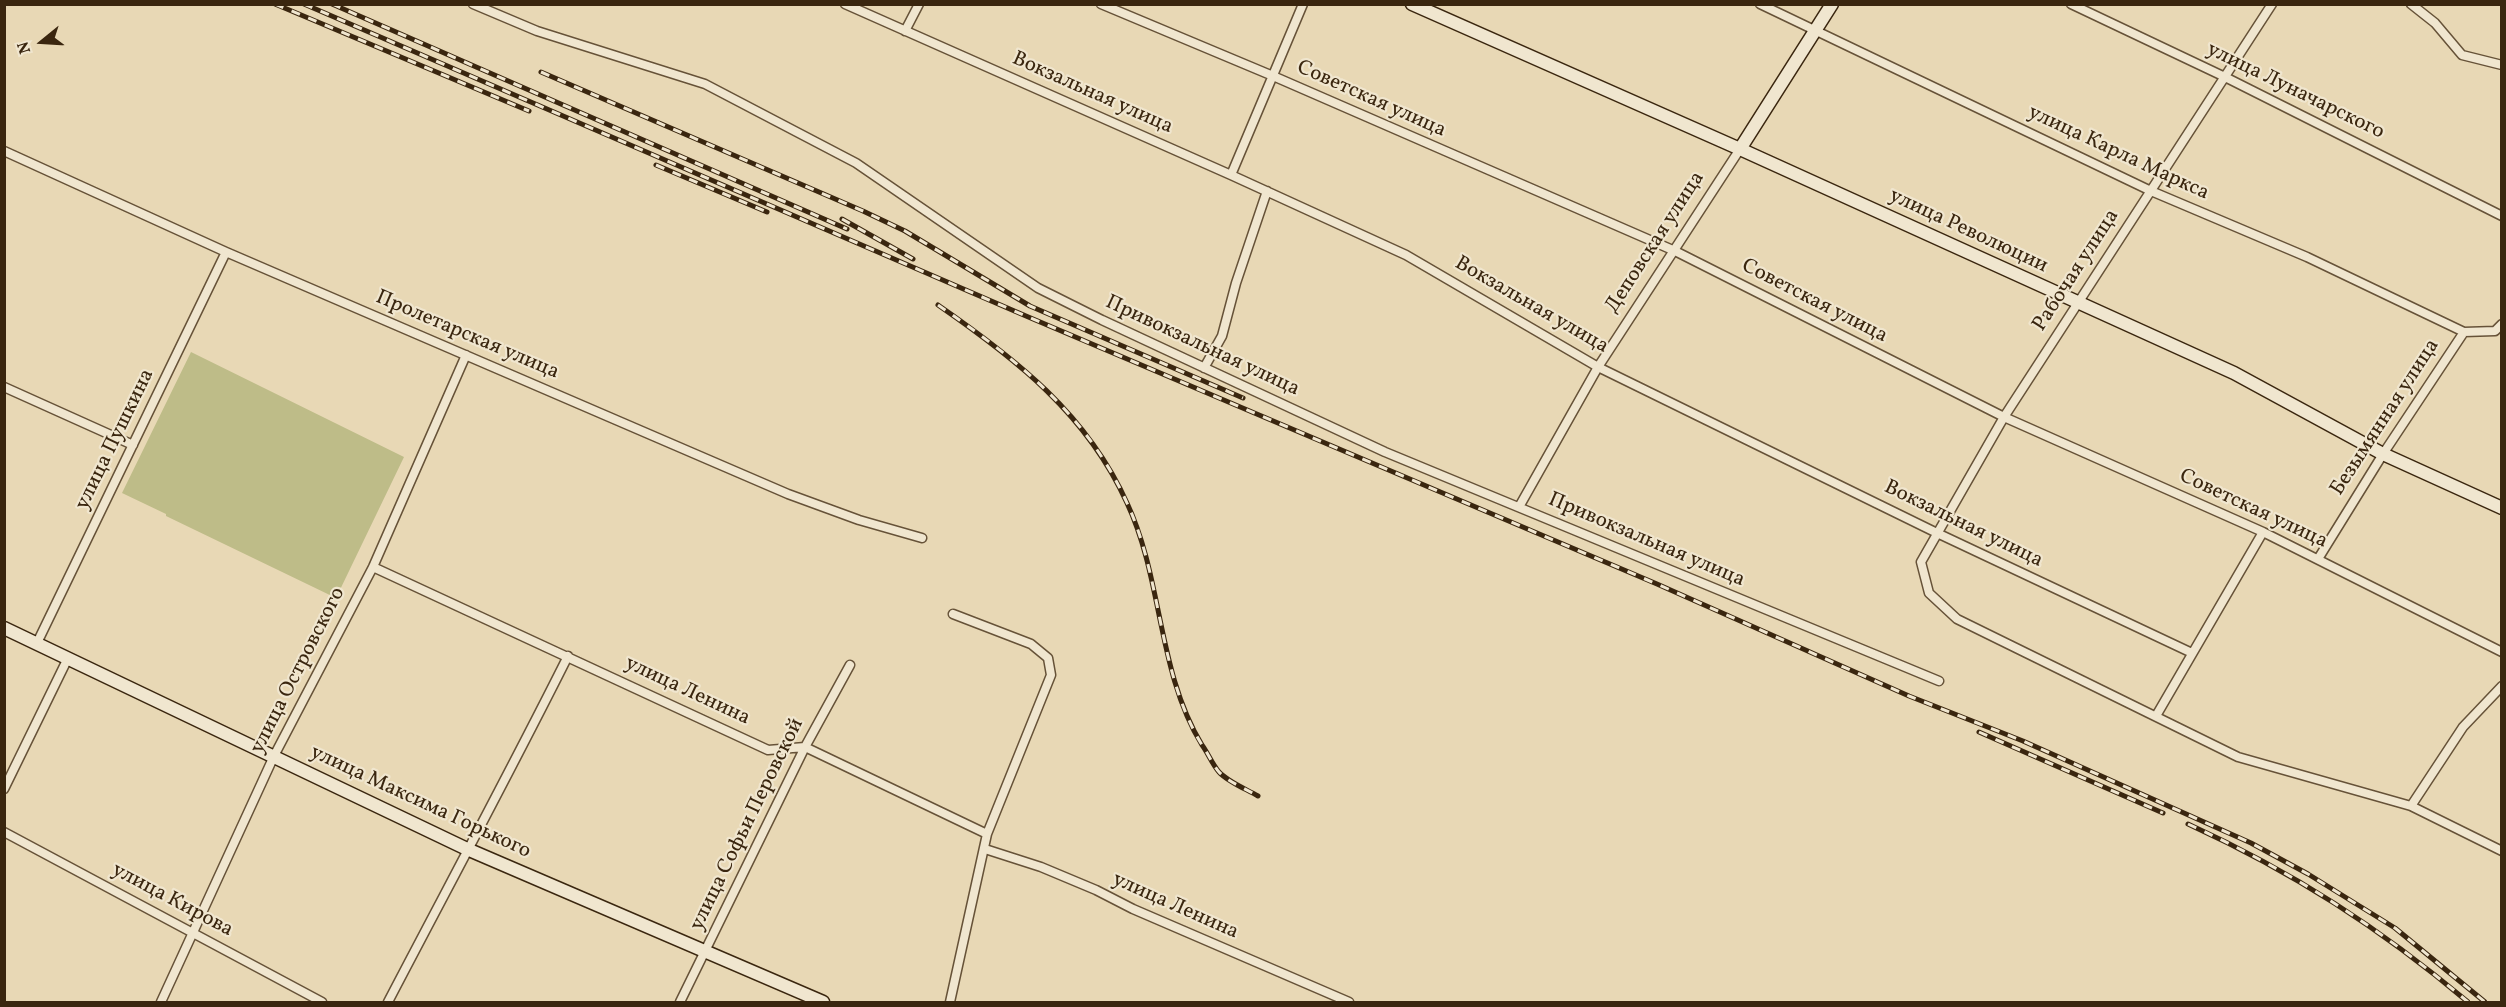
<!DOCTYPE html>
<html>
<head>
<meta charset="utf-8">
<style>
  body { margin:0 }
  #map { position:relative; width:2506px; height:1007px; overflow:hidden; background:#e8d8b5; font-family:Vollkorn,serif }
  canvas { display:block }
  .frame { position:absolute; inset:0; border:6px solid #3a260f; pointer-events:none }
  .north { position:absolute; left:12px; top:12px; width:60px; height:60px; -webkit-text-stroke:4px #f0e6cf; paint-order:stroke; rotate:252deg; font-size:16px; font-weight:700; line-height:24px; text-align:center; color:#3a260f }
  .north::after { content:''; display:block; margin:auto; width:21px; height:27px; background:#3a260f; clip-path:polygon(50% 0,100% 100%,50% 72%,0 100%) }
</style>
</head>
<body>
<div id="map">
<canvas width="2506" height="1007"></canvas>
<div class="frame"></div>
<div class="north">N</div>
</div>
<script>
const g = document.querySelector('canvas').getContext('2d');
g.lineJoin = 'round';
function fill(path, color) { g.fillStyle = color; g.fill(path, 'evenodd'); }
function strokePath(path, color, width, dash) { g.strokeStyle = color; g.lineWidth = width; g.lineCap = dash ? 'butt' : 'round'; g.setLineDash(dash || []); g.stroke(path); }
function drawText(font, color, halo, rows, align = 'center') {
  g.font = font + ' Vollkorn,serif'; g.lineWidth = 4.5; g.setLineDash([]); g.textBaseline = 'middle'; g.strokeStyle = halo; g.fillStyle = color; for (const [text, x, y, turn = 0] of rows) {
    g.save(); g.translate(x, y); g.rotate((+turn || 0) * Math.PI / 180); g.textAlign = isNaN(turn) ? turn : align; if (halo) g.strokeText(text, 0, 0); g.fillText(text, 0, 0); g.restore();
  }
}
fill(new Path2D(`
  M191,352L404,457L336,598L166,516V514L122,493Z`), '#bebc88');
const street = new Path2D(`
  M473,4L537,31L705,84L856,163L1038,288L1102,320L1385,452L1939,681
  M845,4L1231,175L1406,255L1598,367L1937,533L2192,653
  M1101,4L1273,76L1675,251L2004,417L2263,532L2502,652
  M1760,4L2151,191L2307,257L2464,332
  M2071,4L2225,77L2502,216
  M2272,4L2004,417L1921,562L1929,593L1957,619L2238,757L2411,806L2502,851
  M2411,4L2435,23L2462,55L2502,65
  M905,31L919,4
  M4,151L226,252L788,494L859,520L922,538
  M1231,175L1303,4
  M1204,368L1222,336L1236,283L1267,191
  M4,387L133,445
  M1519,507L1598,367L1740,149
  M2318,559L2383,454L2464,332L2495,331L2502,324
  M373,567L768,750L805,747L987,834
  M37,643L226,252
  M2156,716L2263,532
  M4,789L68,658
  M2411,806L2463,727L2502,686
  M4,832L322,1002
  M985,849L1041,867L1096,890L1133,909L1349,1002
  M161,1002L274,756L373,567L466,355
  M388,1002C448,887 510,772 568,656
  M680,1002L805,747L850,665
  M950,1002L987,834L1051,675L1048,658L1031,644L953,614`);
const secondary = new Path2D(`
  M1412,4L1740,149L2234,373L2383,454L2502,508
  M1740,149L1832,4
  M4,628L467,849L823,1002`);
strokePath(street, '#665238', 11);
strokePath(secondary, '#3a260f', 15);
strokePath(street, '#f0e6cf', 8);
strokePath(secondary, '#f0e6cf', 12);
const rail = new Path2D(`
  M275,4L529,111
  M304,4L1026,316L1657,584L1909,696L2023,741L2251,843L2308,874L2395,928L2485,1002
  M332,4L847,229
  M541,72L863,211L905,231L1030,306L1243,398
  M656,165L767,212
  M842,219L913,259
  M938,305C1016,359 1087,414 1127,503C1163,580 1157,671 1202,745C1208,753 1212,764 1219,772C1228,782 1246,789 1258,796
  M1979,732L2163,813
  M2188,824C2293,872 2380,928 2468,1002`);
strokePath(rail, '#3a260f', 5);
strokePath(rail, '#f0e6cf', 3, [9]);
drawText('21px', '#3a260f', '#f0e6cf', [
  ["улица Луначарского",2295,92,26],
  ["Вокзальная улица",1092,94,24],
  ["Советская улица",1371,100,24],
  ["улица Карла Маркса",2118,154,25],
  ["улица Революции",1968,232,25],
  ["Деповская улица",1656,243,-57],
  ["Рабочая улица",2077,271,-57],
  ["Советская улица",1814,302,27],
  ["Вокзальная улица",1531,306,30],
  ["Пролетарская улица",467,336,23],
  ["Привокзальная улица",1202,347,25],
  ["Безымянная улица",2386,418,-57],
  ["улица Пушкина",116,440,-64],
  ["Советская улица",2253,510,25],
  ["Вокзальная улица",1963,525,26],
  ["Привокзальная улица",1646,541,23],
  ["улица Островского",299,671,-63],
  ["улица Ленина",687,692,25],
  ["улица Максима Горького",420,803,25],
  ["улица Софьи Перовской",748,825,-64],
  ["улица Кирова",172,901,28],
  ["улица Ленина",1175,907,24]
]);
</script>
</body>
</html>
